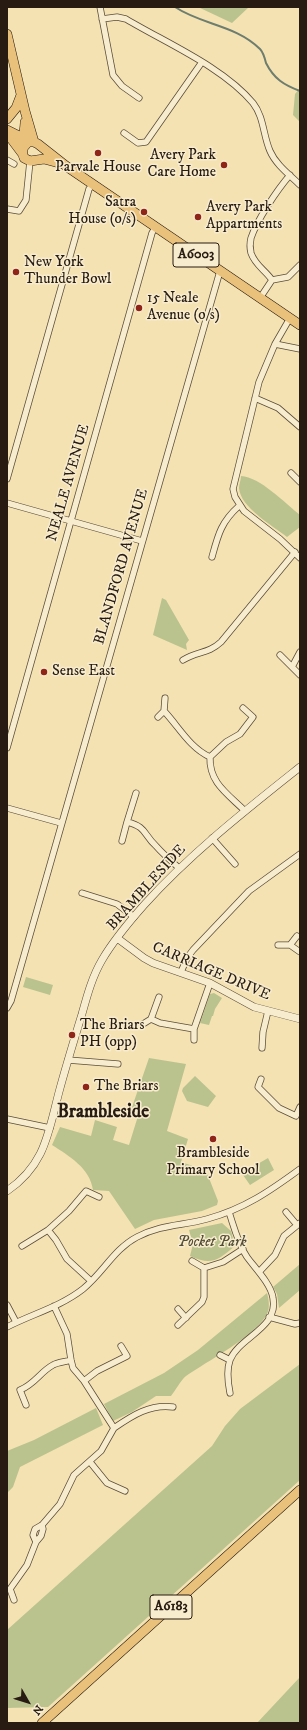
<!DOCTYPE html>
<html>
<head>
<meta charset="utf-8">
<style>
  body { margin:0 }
  #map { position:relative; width:307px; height:1730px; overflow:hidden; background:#f4e2b3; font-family:"IM FELL DW Pica",serif }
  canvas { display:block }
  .frame { position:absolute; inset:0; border:8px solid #271b12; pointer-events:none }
  .north { position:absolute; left:8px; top:1682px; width:40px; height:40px; -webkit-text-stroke:3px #f8ecce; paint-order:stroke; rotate:129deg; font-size:11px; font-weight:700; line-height:16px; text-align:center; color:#271b12 }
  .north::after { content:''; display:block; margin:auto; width:14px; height:18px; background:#271b12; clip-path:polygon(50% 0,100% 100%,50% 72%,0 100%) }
</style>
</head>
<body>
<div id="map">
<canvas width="307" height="1730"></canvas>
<div class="frame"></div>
<div class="north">N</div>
</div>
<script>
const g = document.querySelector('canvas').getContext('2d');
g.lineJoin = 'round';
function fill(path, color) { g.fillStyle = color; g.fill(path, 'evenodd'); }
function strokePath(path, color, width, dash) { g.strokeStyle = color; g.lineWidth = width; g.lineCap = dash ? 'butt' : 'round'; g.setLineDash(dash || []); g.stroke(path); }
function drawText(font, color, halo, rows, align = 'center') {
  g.font = font + ' "IM FELL DW Pica",serif'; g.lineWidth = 3; g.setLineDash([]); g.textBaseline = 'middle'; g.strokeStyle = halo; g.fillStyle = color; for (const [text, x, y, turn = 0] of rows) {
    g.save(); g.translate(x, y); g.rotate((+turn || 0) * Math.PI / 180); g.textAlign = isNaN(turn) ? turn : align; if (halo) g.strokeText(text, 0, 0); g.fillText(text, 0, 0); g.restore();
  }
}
fill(new Path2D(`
  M198,7H249L232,23Z
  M300,88V122L293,115L295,94Z
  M241,476C260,477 285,503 300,515V527L287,537C273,526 240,507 239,488C239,484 241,480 241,476Z
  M162,598L166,600L189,640L186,644L187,650L153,635Z
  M26,977L53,985L50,995L23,987Z
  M214,993L222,998L215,1009L213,1016H212L209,1025L200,1023L210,994Z
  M149,1058L186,1064L167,1131L188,1139L181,1162L193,1166L207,1173L218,1201L217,1205L202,1211L154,1220L135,1229L109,1191L93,1190C90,1168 69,1156 52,1145L60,1127L91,1136L95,1120L117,1127L113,1140L129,1145L138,1116L130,1113Z
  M195,1076L216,1096L208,1107L187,1101L182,1091L183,1088Z
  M268,1158L274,1170L250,1185L243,1175L249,1169Z
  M222,1223L231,1231L235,1246C218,1260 212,1266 190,1256L193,1244L189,1230Z
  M300,1264V1290L279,1308L277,1294L273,1287Z
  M267,1293C269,1300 270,1308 267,1314C257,1335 206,1362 186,1376C180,1381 176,1390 171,1396H156L132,1412L113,1421L104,1404L164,1373L198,1350Z
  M300,1364V1480L48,1707L7,1708V1630L212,1446L225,1426L240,1409Z
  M96,1408L103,1425L20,1467L13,1487L7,1493V1451L34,1440Z
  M300,1677V1723H257Z`), '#bac38e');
strokePath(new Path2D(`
  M175,7C202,25 236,25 260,49C263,52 265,59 266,63C274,79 284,85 300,91`), '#6d7d6e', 2);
const minor = new Path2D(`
  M100,7L113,75L122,86L139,98
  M102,19L117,17L126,19C166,43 223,67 253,103C264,117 263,135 270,151C276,165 290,175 300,185
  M124,133L138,143L146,142L202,62
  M7,160L14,164
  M7,209L19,211L26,200L30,161
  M272,280C265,270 255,265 251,253C250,249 250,242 251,238C257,220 277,190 290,175
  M260,298L272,280L288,277L300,265
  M290,318L275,344L259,382L233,489L235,497L244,511L280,539L300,558
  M275,344L300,349
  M255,398L278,408L300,427
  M291,473L300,482
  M7,479L89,189L93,184
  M7,503L142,541
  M212,557C218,535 221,522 239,506
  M300,652L292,667L300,675
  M280,655L292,667
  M183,660C198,651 208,654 221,642L295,552
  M164,711C179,727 190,748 210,757L226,742L240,734L253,717L243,708
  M158,717L164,711L165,698
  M7,748L152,233L156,226
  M210,757C209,783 228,794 245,811
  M7,808L61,823
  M127,822L136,793
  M212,838L235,864
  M122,841L127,822C147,827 143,834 156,846C163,854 171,861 179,868
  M82,893L117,904L134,917
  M278,945H290L297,936
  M290,945L300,952
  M181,972L187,958L193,950L249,891L300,854
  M7,1008L11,1001L220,271
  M151,1019L159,997
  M143,1024L151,1019L160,1023L194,1029L210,983
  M194,1040V1029
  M262,1048L263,1032L268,1011
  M68,1060L118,1064
  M261,1079L258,1087L279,1108L296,1116L300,1107
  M7,1119L50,1128
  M229,1212C234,1227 238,1244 247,1257C255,1268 271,1284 273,1298C279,1328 239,1337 230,1360C226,1371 228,1383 230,1393
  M286,1212L297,1225
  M22,1246L48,1230
  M192,1261L204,1268
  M259,1272L275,1255L284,1236L300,1223
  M91,1281L67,1259L56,1240L48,1230L69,1211L86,1191L99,1197
  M7,1305L16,1322
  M178,1309L186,1318
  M269,1317L295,1324L300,1323
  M178,1325L202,1302L204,1297V1268L223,1262L243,1249
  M7,1327C32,1314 60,1307 83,1289C103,1273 114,1249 137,1237C162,1224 182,1226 207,1219C244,1209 270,1191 300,1169
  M220,1355L230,1360
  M84,1381L97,1371L127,1356L121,1346
  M26,1405L20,1390C35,1384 40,1372 53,1365C58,1362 65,1362 71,1360
  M114,1428C133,1415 150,1404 173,1407
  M90,1462L107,1483L125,1491
  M36,1542L33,1535L35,1529L42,1525L60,1504L74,1475L101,1451L114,1428L84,1381L73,1368L71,1360L67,1334L54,1306
  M14,1600L10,1589L27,1565L36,1542L41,1536L43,1529L42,1525`);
const tertiary = new Path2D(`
  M117,938L144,958L153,963L210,983L254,1007L300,1019
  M7,1191C45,1165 48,1134 59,1092C66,1066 74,1040 82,1014C87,996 92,977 102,960C113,941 129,922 144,905C191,853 246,810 300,767`);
const primary = new Path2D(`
  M7,34L25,111L34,142
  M7,119L16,108L21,95
  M25,122C25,132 20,149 24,158L30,161L44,159L59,163
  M7,130L29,141
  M7,133L22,153
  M23,148L28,142H34L38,144L66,166L300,325
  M42,1723L300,1490`);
strokePath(minor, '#5a4d3a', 7);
strokePath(tertiary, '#5a4d3a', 8);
strokePath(primary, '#271b12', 10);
strokePath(minor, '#f8ecce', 5.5);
strokePath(tertiary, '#f8ecce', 7);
strokePath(primary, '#eac17a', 9);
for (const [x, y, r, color] of [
  [98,153,4,"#8f2418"],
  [224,165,4,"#8f2418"],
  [144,212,4,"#8f2418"],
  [198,217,4,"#8f2418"],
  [16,272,4,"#8f2418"],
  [139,308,4,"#8f2418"],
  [44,672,4,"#8f2418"],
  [72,1035,4,"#8f2418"],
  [86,1087,4,"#8f2418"],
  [213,1139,4,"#8f2418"]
]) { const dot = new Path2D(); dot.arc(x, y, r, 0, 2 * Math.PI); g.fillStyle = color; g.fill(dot); strokePath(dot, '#f8ecce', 1.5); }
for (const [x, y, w] of [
  [196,255,46],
  [171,1607,42]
]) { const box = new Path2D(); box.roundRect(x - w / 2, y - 12, w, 24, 3); g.fillStyle = '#f8ecce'; g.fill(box); strokePath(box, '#271b12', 1); }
drawText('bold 14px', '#271b12', null, [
  ["A6003",196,255],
  ["A6183",171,1607]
]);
drawText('15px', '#271b12', '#f8ecce', [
  ["Avery Park",216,156,"right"],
  ["Care Home",216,173,"right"],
  ["Parvale House",98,168,"center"],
  ["Satra",136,203,"right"],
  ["House (o/s)",136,220,"right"],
  ["Avery Park",206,208],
  ["Appartments",206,225],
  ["New York",24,263],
  ["Thunder Bowl",24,280],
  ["15 Neale",147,299],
  ["Avenue (o/s)",147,316],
  ["Sense East",52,672],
  ["The Briars",80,1026],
  ["PH (opp)",80,1043],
  ["The Briars",94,1087],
  ["Brambleside",213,1154,"center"],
  ["Primary School",213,1171,"center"]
], 'left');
drawText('15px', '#271b12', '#f8ecce', [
  ["NEALE AVENUE",69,483,-74],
  ["BLANDFORD AVENUE",122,567,-74],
  ["BRAMBLESIDE",147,888,-48],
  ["CARRIAGE DRIVE",211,972,23]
]);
drawText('italic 15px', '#534d37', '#f8ecce', [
  ["Pocket Park",212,1243]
]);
drawText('bold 19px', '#271b12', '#f8ecce', [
  ["Brambleside",103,1113]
]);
</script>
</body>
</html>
